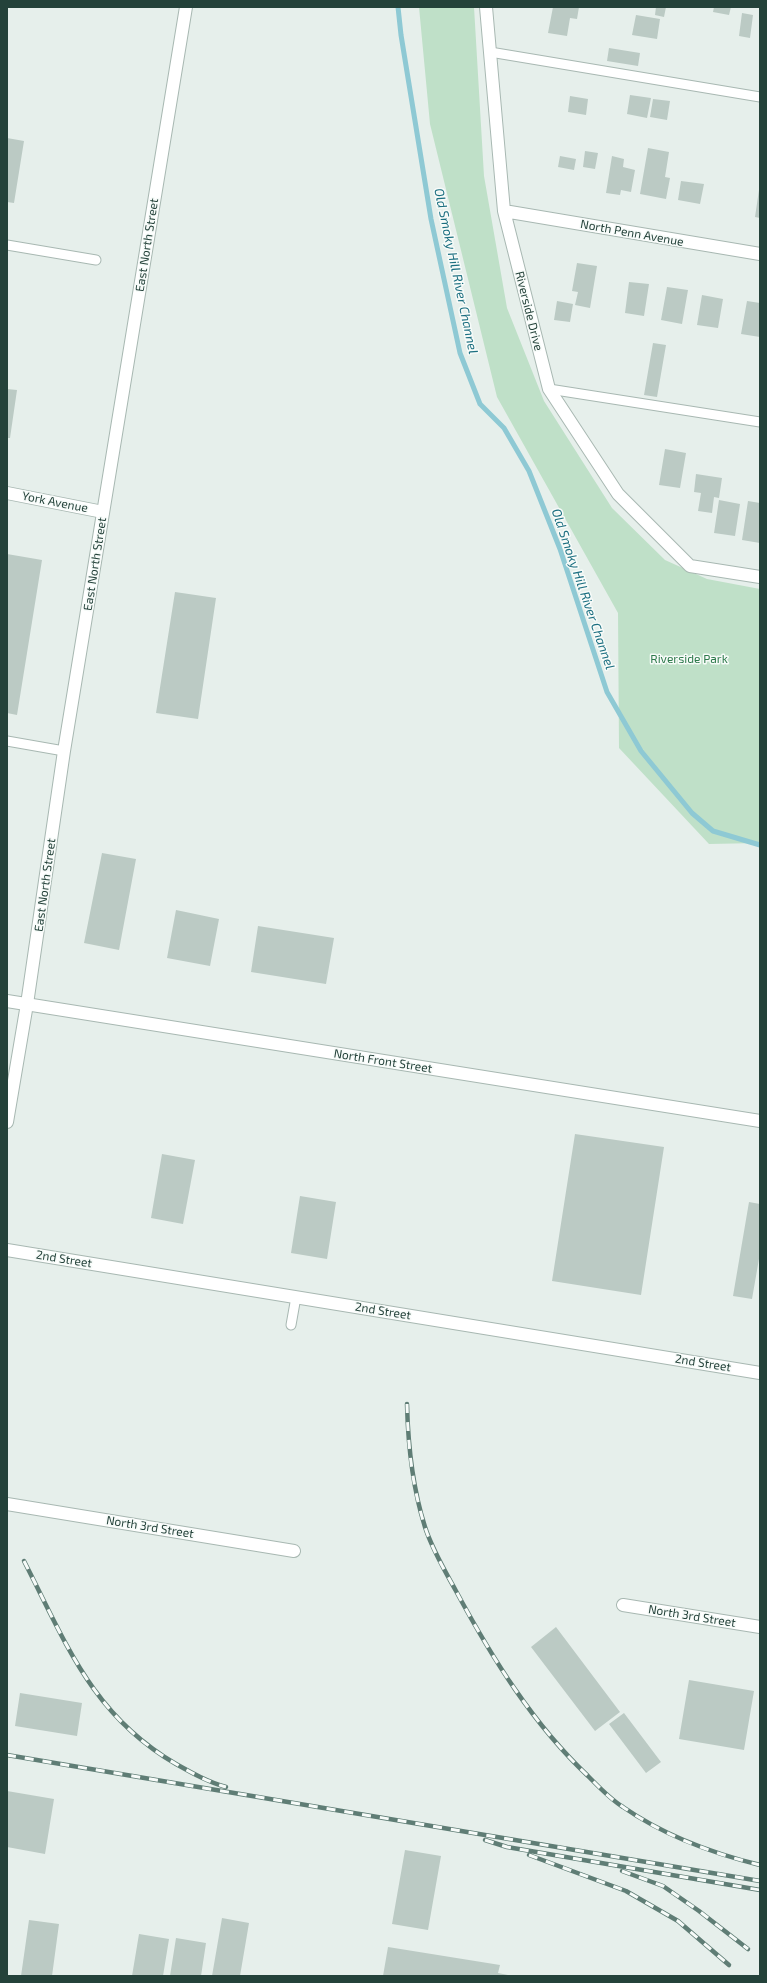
<!DOCTYPE html>
<html>
<head>
<meta charset="utf-8">
<style>
  body { margin:0 }
  #map { position:relative; width:767px; height:1983px; overflow:hidden; background:#e6efeb; font-family:"Exo 2",sans-serif }
  canvas { display:block }
  .frame { position:absolute; inset:0; border:8px solid #24423a; pointer-events:none }
</style>
</head>
<body>
<div id="map">
<canvas width="767" height="1983"></canvas>
<div class="frame"></div>
</div>
<script>
const g = document.querySelector('canvas').getContext('2d');
g.lineJoin = 'round';
function fill(path, color) { g.fillStyle = color; g.fill(path, 'evenodd'); }
function strokePath(path, color, width, dash) { g.strokeStyle = color; g.lineWidth = width; g.lineCap = dash ? 'butt' : 'round'; g.setLineDash(dash || []); g.stroke(path); }
function drawText(font, color, halo, rows, align = 'center') {
  g.font = font + ' "Exo 2",sans-serif'; g.lineWidth = 3; g.setLineDash([]); g.textBaseline = 'middle'; g.strokeStyle = halo; g.fillStyle = color; for (const [text, x, y, turn = 0] of rows) {
    g.save(); g.translate(x, y); g.rotate((+turn || 0) * Math.PI / 180); g.textAlign = isNaN(turn) ? turn : align; if (halo) g.strokeText(text, 0, 0); g.fillText(text, 0, 0); g.restore();
  }
}
fill(new Path2D(`
  M419,7H474L484,176L507,308L544,401L612,508L665,560L707,579L760,589V843L709,844L619,748L618,613L497,397L430,124Z`), '#bfe0c8');
strokePath(new Path2D(`
  M398,7L401,35L431,219L460,353L480,404L504,428L529,471L560,549L607,692L641,751L692,813L713,831L760,845`), '#8ec9d4', 5);
fill(new Path2D(`
  M553,7H579L577,19L570,18L567,36L548,33Z
  M656,7H666L664,17L655,15Z
  M714,7H731L729,15L713,12Z
  M742,13L753,15L750,38L739,36Z
  M636,15L660,19L657,39L632,35Z
  M609,48L640,53L638,66L607,61Z
  M630,95L651,98L647,118L627,114Z
  M570,96L588,99L586,115L568,112Z
  M653,99L670,101L667,120L650,117Z
  M7,138L24,141L14,203L7,202Z
  M648,148L669,152L665,177L670,178L666,199L640,194Z
  M585,151L598,153L595,169L583,167Z
  M560,156L576,159L574,170L558,167Z
  M612,156L624,159L623,167L635,170L631,192L621,190L620,195L606,193Z
  M681,181L704,184L700,204L678,200Z
  M759,190H760V218L755,217Z
  M577,263L597,266L590,308L575,305L578,292L572,291Z
  M629,282L649,284L644,316L625,313Z
  M667,287L688,290L682,324L661,320Z
  M702,295L723,299L718,328L697,325Z
  M557,301L573,304L570,322L554,320Z
  M747,301L760,303V337L741,334Z
  M653,343L666,345L657,397L644,395Z
  M7,389L17,390L10,438H7Z
  M665,449L686,453L680,488L659,485Z
  M696,474L722,478L719,498L714,497L712,513L698,511L701,493L694,492Z
  M719,500L740,504L735,536L714,533Z
  M748,501L760,503V543L742,540Z
  M7,554L42,560L17,715L7,713Z
  M175,592L216,598L198,719L156,713Z
  M102,853L136,859L119,950L84,943Z
  M176,910L219,919L210,966L167,958Z
  M258,926L334,938L326,984L251,972Z
  M575,1134L664,1147L641,1295L552,1281Z
  M162,1154L195,1160L183,1224L151,1218Z
  M300,1196L336,1202L327,1259L291,1253Z
  M749,1202L760,1204V1253L752,1299L733,1296Z
  M556,1627L620,1712L595,1731L531,1647Z
  M689,1680L754,1691L744,1750L679,1739Z
  M20,1693L82,1703L77,1736L15,1726Z
  M624,1713L661,1762L646,1773L609,1724Z
  M7,1791L54,1799L45,1854L7,1847Z
  M405,1850L441,1856L428,1930L392,1924Z
  M222,1918L249,1923L240,1976H212Z
  M29,1920L59,1924L52,1976H21Z
  M139,1934L169,1939L163,1976H132Z
  M176,1938L206,1943L201,1976H170Z
  M388,1947L500,1965L498,1973L513,1976H383Z`), '#bbcac4');
const service = new Path2D(`
  M490,52L760,97
  M7,245L96,260
  M549,389L760,422
  M7,741L64,751
  M291,1325L296,1297`);
const minor = new Path2D(`
  M486,7L504,211L549,389L618,494L690,566L760,577
  M504,211L760,254
  M7,493L103,512
  M7,1001L760,1121
  M7,1250L760,1373
  M7,1504L294,1551
  M623,1605L760,1627`);
const tertiary = new Path2D(`
  M7,1122L27,1004L64,751L186,7`);
strokePath(service, '#a8b8b2', 11);
strokePath(minor, '#a8b8b2', 14);
strokePath(tertiary, '#a8b8b2', 14);
strokePath(service, '#fff', 9);
strokePath(minor, '#fff', 12);
strokePath(tertiary, '#fff', 12);
const rail = new Path2D(`
  M407,1404C408,1446 412,1486 425,1527C432,1549 445,1571 456,1591C492,1658 533,1724 588,1776C599,1787 610,1799 623,1807C665,1836 711,1853 760,1865
  M24,1561C66,1643 92,1715 176,1764C192,1773 208,1782 226,1787
  M7,1755L760,1881
  M485,1840L507,1847L760,1890
  M529,1855L626,1891L678,1921L729,1965
  M622,1871L663,1886L699,1911L748,1949`);
strokePath(rail, '#5f7d75', 4.5);
strokePath(rail, '#f7fbf9', 3, [9]);
drawText('12px', '#24423a', '#f7fbf9', [
  ["North Penn Avenue",632,233,10],
  ["East North Street",147,245,-81],
  ["Riverside Drive",529,311,76],
  ["York Avenue",55,502,11],
  ["East North Street",95,564,-81],
  ["East North Street",45,885,-82],
  ["North Front Street",383,1061,9],
  ["2nd Street",64,1259,9],
  ["2nd Street",383,1311,9],
  ["2nd Street",703,1363,9],
  ["North 3rd Street",150,1527,9],
  ["North 3rd Street",692,1616,9]
]);
drawText('12px', '#2d7a4b', '#f7fbf9', [
  ["Riverside Park",689,659]
]);
drawText('italic 13px', '#1c6f80', '#f7fbf9', [
  ["Old Smoky Hill River Channel",456,271,78],
  ["Old Smoky Hill River Channel",583,589,71]
]);
</script>
</body>
</html>
